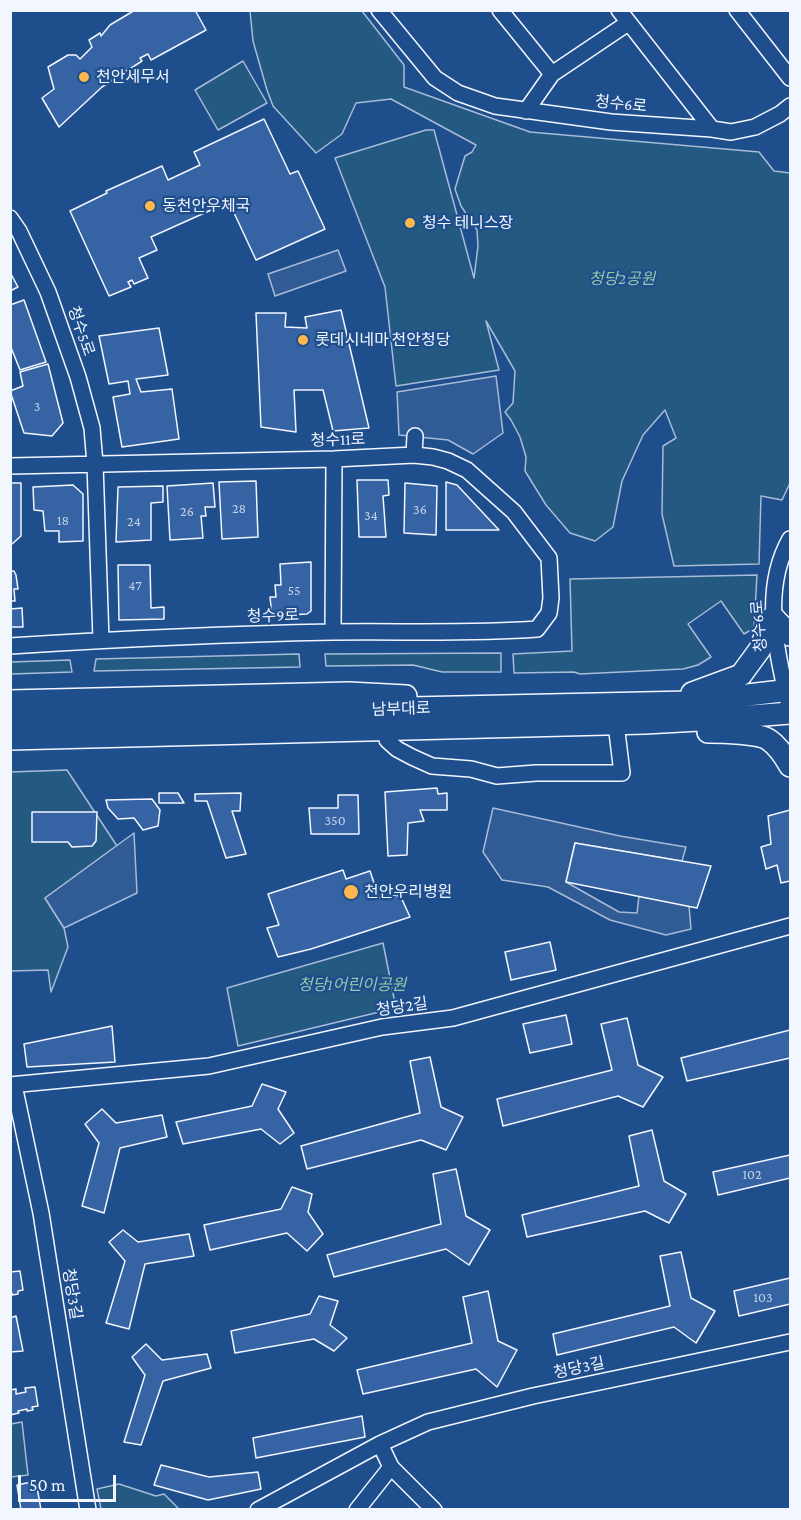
<!DOCTYPE html>
<html>
<head>
<meta charset="utf-8">
<style>
  body { margin:0 }
  #map { position:relative; width:801px; height:1520px; overflow:hidden; background:#1f4e8c; font-family:"Crimson Pro",serif }
  canvas { display:block }
  .frame { position:absolute; inset:0; border:12px solid #f2f6ff; pointer-events:none }
  .scale { position:absolute; left:18px; top:1475px; width:98px; height:27px; box-sizing:border-box; border:3px solid #f2f6ff; border-top:0; padding-left:8px; font-size:18px; line-height:21px; white-space:nowrap; color:#f2f6ff; -webkit-text-stroke:4px #1f4e8c; paint-order:stroke }
</style>
</head>
<body>
<div id="map">
<canvas width="801" height="1520"></canvas>
<div class="frame"></div>
<div class="scale">50 m</div>
</div>
<script>
const g = document.querySelector('canvas').getContext('2d');
g.lineJoin = 'round';
function fill(path, color) { g.fillStyle = color; g.fill(path, 'evenodd'); }
function strokePath(path, color, width, dash) { g.strokeStyle = color; g.lineWidth = width; g.lineCap = dash ? 'butt' : 'round'; g.setLineDash(dash || []); g.stroke(path); }
function drawText(font, color, halo, rows, align = 'center') {
  g.font = font + ' "Crimson Pro","Noto Sans KR",serif'; g.lineWidth = 4.5; g.setLineDash([]); g.textBaseline = 'middle'; g.strokeStyle = halo; g.fillStyle = color; for (const [text, x, y, turn = 0] of rows) {
    g.save(); g.translate(x, y); g.rotate((+turn || 0) * Math.PI / 180); g.textAlign = isNaN(turn) ? turn : align; if (halo) g.strokeText(text, 0, 0); g.fillText(text, 0, 0); g.restore();
  }
}
const green = new Path2D(`
  M250,11H362L404,65V87L530,132L759,152L774,171L790,173V483L782,500L761,496L759,564L674,566L662,514L663,446L676,438L665,410L643,435L622,481L613,527L595,541L570,533L546,505L525,471L526,457L520,437L511,420L505,412L513,403L515,371L486,321L499,370L396,386L385,287L335,158L426,130H434L474,278L478,246L477,230L461,206L455,189L465,156L472,152L476,145L391,99L356,103L342,134L316,153L273,106L267,90L253,41Z
  M243,61L267,103L218,130L195,90Z
  M757,575L754,628L744,634L721,601L688,624L711,657L698,665L683,669L580,674L574,672L514,673L513,654L572,651L570,579Z
  M501,653V672H442L413,665L326,666L325,654Z
  M299,654L300,667L94,671L96,659Z
  M70,660L72,672L11,674V662Z
  M67,770L117,846L45,898L64,928L68,947L51,992L48,970L11,971L10,772Z
  M383,943L396,1008L238,1046L227,988Z
  M22,1422L28,1475L11,1477V1424Z
  M119,1484L156,1496L164,1494L179,1509H101L97,1489Z`);
fill(green, '#245a82');
strokePath(green, '#a8bbd7', 1.5);
const parking = new Path2D(`
  M338,250L346,271L275,296L268,274Z
  M496,376L503,433L473,454L448,440L399,435L397,392Z
  M493,808L620,836L686,847L682,861L575,843L566,882L619,912L637,913L639,896L689,906L691,929L666,935L610,920L548,887L502,880L483,852Z
  M134,833L137,893L64,928L45,898Z`);
fill(parking, '#305b95');
strokePath(parking, '#a8bbd7', 1.5);
const building = new Path2D(`
  M135,10H195L206,30L151,60L148,54L140,58L142,61L102,87L59,127L42,98L54,89L48,67L68,55H76L80,59L92,47L89,40L100,33L101,36L110,25Z
  M264,119L290,174L298,171L325,229L256,260L229,202L151,237L157,250L139,258L148,278L134,284L132,280L128,282L131,287L109,296L70,211L107,193L106,191L162,166L168,180L200,165L194,152Z
  M10,272L18,287L10,291Z
  M24,300L46,362L20,370L10,345V305Z
  M341,310L369,428L333,431L323,390H294L296,432L261,427L256,313H286L285,327L307,328L305,317Z
  M159,328L168,375L136,379L141,392L172,389L179,439L122,447L113,397L130,394L128,381L109,384L99,336Z
  M48,364L63,423L52,436L24,433L10,391L23,386L20,372Z
  M357,480H388L389,495L383,496L386,537H359Z
  M256,481L258,537L222,539L219,482Z
  M446,482L457,485L499,530H446Z
  M10,483H21V536L12,544H10Z
  M213,483L215,507H205L206,516H201L203,538L170,540L167,486Z
  M405,483L437,486L436,535L404,533Z
  M73,485L83,494V541L59,542V531H45L43,511L34,510L33,487Z
  M163,486V502L151,503V540L116,542L118,487Z
  M311,562V611L307,614L272,616L270,597H276L275,585H281L280,564Z
  M118,565H150L151,608L164,607V619L119,620Z
  M10,571H14L16,575L18,589H14L15,601H10Z
  M22,608L23,627H10V609Z
  M437,788L438,794L447,793V810H420L424,821L408,823L407,855L388,856L385,792Z
  M159,793H178L184,803H159Z
  M241,793L240,811H232L246,854L226,858L207,801H195V794Z
  M338,795H358L359,834H311L309,808H338Z
  M152,799L160,810L158,826L143,830L134,818L118,819L108,808L106,800Z
  M790,810V881L781,883L777,865L766,869L761,847L771,844L768,816Z
  M32,812H97L96,841L92,846L72,847L68,842H32Z
  M575,843L711,866L697,908L566,882Z
  M343,870L346,879L370,871L379,898L395,895L401,897L410,917L311,949L278,957L267,928L279,925L268,894Z
  M550,942L556,970L511,980L505,952Z
  M566,1015L572,1044L530,1053L523,1024Z
  M627,1018L638,1065L663,1077L643,1107L618,1096L503,1126L497,1099L612,1070L601,1024Z
  M112,1026L115,1062L27,1067L24,1044Z
  M790,1030V1058L687,1081L681,1058Z
  M430,1057L441,1107L463,1117L446,1150L421,1140L307,1169L301,1146L420,1113L410,1061Z
  M262,1084L286,1092L278,1109L294,1133L280,1144L261,1129L183,1144L176,1122L252,1106Z
  M102,1109L116,1123L162,1115L167,1137L120,1148L104,1213L82,1206L99,1143L85,1124Z
  M652,1130L664,1181L686,1194L669,1223L645,1211L527,1237L522,1215L639,1186L629,1136Z
  M790,1155V1178L718,1195L713,1172Z
  M456,1169L466,1216L490,1230L469,1265L446,1249L334,1277L327,1255L441,1224L433,1174Z
  M292,1187L312,1194L308,1212L323,1234L307,1251L287,1233L210,1250L204,1225L281,1209Z
  M123,1230L138,1242L189,1234L194,1256L145,1264L129,1329L106,1323L125,1261L109,1242Z
  M681,1252L691,1298L715,1311L696,1343L674,1327L557,1355L553,1334L670,1306L660,1256Z
  M20,1271L23,1290L18,1291V1294L12,1295V1293H10V1272Z
  M790,1278V1304L739,1316L734,1291Z
  M488,1291L498,1341L517,1350L497,1387L476,1369L363,1394L357,1370L472,1343L463,1297Z
  M319,1296L338,1301L330,1325L347,1338L334,1351L314,1339L235,1353L231,1331L310,1314Z
  M16,1316L23,1351L10,1352V1318Z
  M146,1344L162,1360L207,1354L211,1368L163,1381L141,1445L124,1442L145,1375L132,1357Z
  M35,1387L38,1406L32,1407L33,1410L27,1411V1409L18,1411L19,1413L10,1415V1390L16,1389V1394L26,1392L25,1388Z
  M362,1416L365,1437L256,1458L253,1438Z
  M161,1465L209,1477L258,1472L261,1489L208,1500L154,1485Z
  M36,1481L41,1510H21L17,1485Z`);
fill(building, '#3563a3');
strokePath(building, '#f2f6ff', 1.5);
const minor = new Path2D(`
  M379,10L435,78L458,93L495,106L611,122L712,129L731,132L755,127L780,114L790,106
  M500,10L552,74
  M619,10L712,129
  M737,10L790,78
  M526,111L552,74L628,23
  M10,218L19,231L48,292L78,377L92,428L95,464L101,640
  M414,455L415,436
  M10,466L334,459L414,455L433,457L448,461L467,470L514,512L549,558L551,598L549,613L537,629C469,634 401,631 333,632C225,634 118,639 10,646
  M790,539C760,592 778,655 790,711
  M333,632L334,459
  M387,740L397,749L412,757L432,766L471,769L497,776L536,773H622L616,724
  M10,1085L209,1066L382,1027L453,1018L790,926
  M14,1085L41,1213L88,1510
  M380,1444L391,1467L434,1510
  M258,1510L380,1444L428,1422L533,1396L790,1342
  M357,1510L391,1467`);
const highway = new Path2D(`
  M692,693L741,675L760,649L773,617L790,635
  M10,701L349,693L406,696
  M10,721L411,708L689,702L790,690
  M708,732C721,732 760,733 769,740C778,746 785,757 790,766
  M10,739L645,723L699,720L790,713`);
strokePath(minor, '#f2f6ff', 18);
strokePath(highway, '#f2f6ff', 24);
strokePath(minor, '#1f4e8c', 15);
strokePath(highway, '#1f4e8c', 21);
for (const [x, y, r, color] of [
  [84,77,6,"#ffb74d"],
  [150,206,6,"#ffb74d"],
  [410,223,6,"#ffb74d"],
  [303,340,6,"#ffb74d"],
  [351,892,8,"#ffb74d"]
]) { const dot = new Path2D(); dot.arc(x, y, r, 0, 2 * Math.PI); g.fillStyle = color; g.fill(dot); strokePath(dot, '#1f4e8c', 2); }
drawText('14px', '#c3d1e8', null, [
  ["3",37,407],
  ["28",239,509],
  ["36",420,510],
  ["26",187,512],
  ["34",371,516],
  ["18",63,521],
  ["24",134,522],
  ["47",135,586],
  ["55",294,591],
  ["350",335,821],
  ["102",752,1175],
  ["103",763,1298]
]);
drawText('16px', '#f2f6ff', '#1f4e8c', [
  ["천안세무서",96,77],
  ["동천안우체국",162,206],
  ["청수 테니스장",422,223],
  ["롯데시네마 천안청당",315,340],
  ["천안우리병원",364,892]
], 'left');
drawText('16px', '#f2f6ff', '#1f4e8c', [
  ["청수6로",621,104,6],
  ["청수5로",81,331,71],
  ["청수11로",338,440,-2],
  ["청수9로",273,616,-2],
  ["청수6로",759,626,-95],
  ["남부대로",401,709,-2],
  ["청당2길",402,1007,-8],
  ["청당3길",72,1294,81],
  ["청당3길",579,1368,-12]
]);
drawText('italic 16px', '#97c8a6', '#1f4e8c', [
  ["청당2공원",622,279],
  ["청당1어린이공원",352,985]
]);
</script>
</body>
</html>
